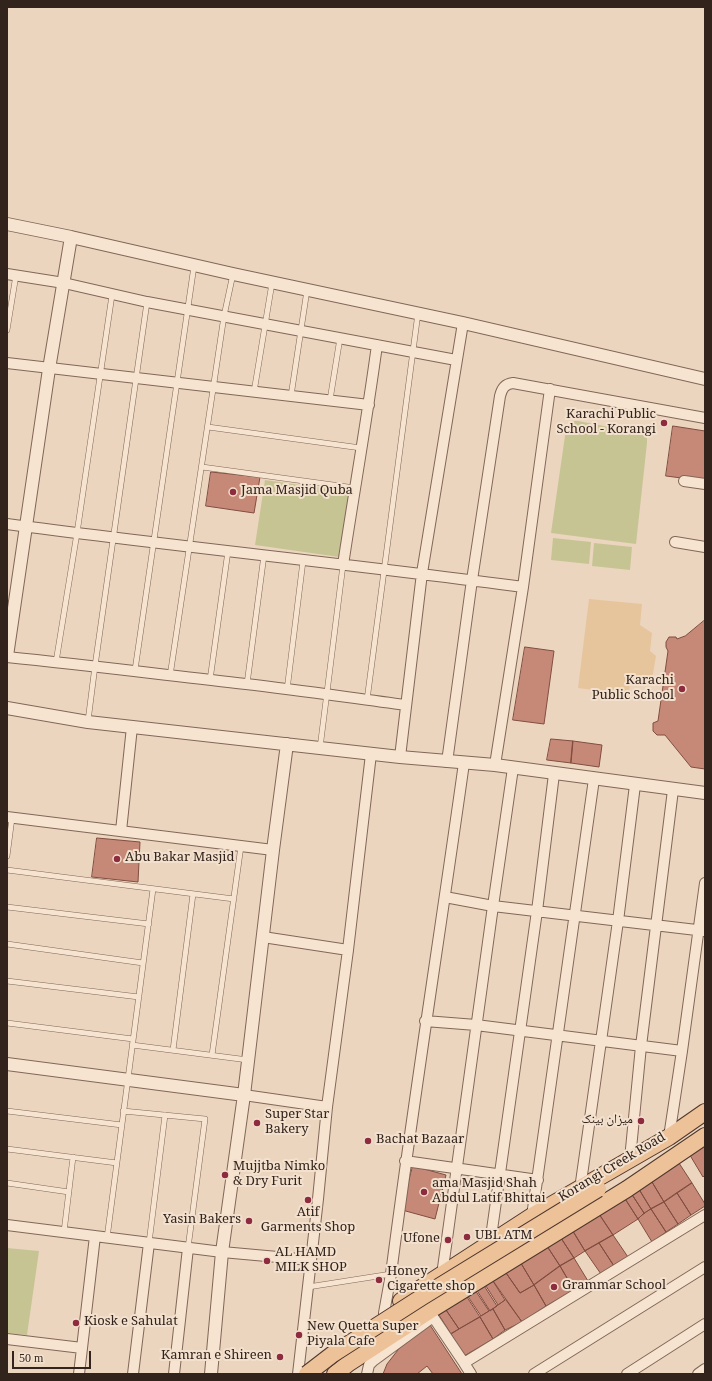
<!DOCTYPE html>
<html>
<head>
<meta charset="utf-8">
<style>
  body { margin:0 }
  #map { position:relative; width:712px; height:1381px; overflow:hidden; background:#ebd5bf; font-family:Georgia,serif }
  canvas { display:block }
  .frame { position:absolute; inset:0; border:8px solid #32231c; pointer-events:none }
  .scale { position:absolute; left:12px; top:1351px; width:79px; height:18px; box-sizing:border-box; border:2px solid #32231c; border-top:0; padding-left:5px; font-size:12px; line-height:14px; white-space:nowrap; color:#32231c; -webkit-text-stroke:3px #f3e1ce; paint-order:stroke }
</style>
</head>
<body>
<div id="map">
<canvas width="712" height="1381"></canvas>
<div class="frame"></div>
<div class="scale">50 m</div>
</div>
<script>
const g = document.querySelector('canvas').getContext('2d');
g.lineJoin = 'round';
function fill(path, color) { g.fillStyle = color; g.fill(path, 'evenodd'); }
function strokePath(path, color, width, dash) { g.strokeStyle = color; g.lineWidth = width; g.lineCap = dash ? 'butt' : 'round'; g.setLineDash(dash || []); g.stroke(path); }
function drawText(font, color, halo, rows, align = 'center') {
  g.font = font + ' Georgia,"Noto Naskh Arabic",serif'; g.lineWidth = 4; g.setLineDash([]); g.textBaseline = 'middle'; g.strokeStyle = halo; g.fillStyle = color; for (const [text, x, y, turn = 0] of rows) {
    g.save(); g.translate(x, y); g.rotate((+turn || 0) * Math.PI / 180); g.textAlign = isNaN(turn) ? turn : align; if (halo) g.strokeText(text, 0, 0); g.fillText(text, 0, 0); g.restore();
  }
}
fill(new Path2D(`
  M574,421H578L640,433L647,438V443L636,544L551,533L566,429L569,424Z
  M265,480L349,492L339,557L255,545Z
  M553,538L591,542L589,564L551,560Z
  M594,543L632,547L630,570L592,566Z
  M7,1248L39,1251L27,1335L7,1333Z`), '#c7c494');
fill(new Path2D(`
  M589,599L642,604L640,625L652,633L650,651L656,656L651,685L630,682L629,695L578,688Z`), '#e6c59d');
const building = new Path2D(`
  M673,426L705,431V481L666,476Z
  M211,472L260,477L254,513L206,506Z
  M705,620V769L691,767L665,735H657L653,731V723L658,721L668,651L666,647V642L669,637H676L677,639L685,636Z
  M525,647L554,651L544,724L513,720Z
  M551,739L573,741L571,763L547,760Z
  M573,741L602,745L599,767L571,763Z
  M97,838L140,842L138,882L92,877Z
  M705,1141V1175L703,1177L688,1152Z
  M677,1160L692,1183L664,1202L649,1177Z
  M413,1166L446,1175L435,1219L402,1210Z
  M649,1177L664,1202L651,1209L637,1186Z
  M692,1183L705,1204V1206L691,1215L677,1193Z
  M637,1186L651,1209L644,1213L629,1190Z
  M629,1190L644,1213L638,1219L622,1194Z
  M677,1193L691,1215L678,1224L664,1202Z
  M622,1194L638,1219L613,1235L597,1211Z
  M664,1202L678,1224L666,1232L651,1209Z
  M651,1209L666,1232L652,1242L638,1219Z
  M597,1211L613,1235L585,1251L571,1228Z
  M571,1228L585,1251L574,1258L559,1235Z
  M559,1235L574,1258L560,1266L545,1243Z
  M613,1235L628,1257L614,1266L599,1243Z
  M545,1243L560,1266L534,1285L519,1260Z
  M599,1243L614,1266L601,1274L585,1251Z
  M574,1258L588,1281L574,1290L560,1266Z
  M519,1260L534,1285L520,1293L504,1270Z
  M560,1266L574,1290L546,1306L534,1285Z
  M504,1270L520,1293L534,1285L546,1306L522,1322L491,1278Z
  M491,1278L505,1300L498,1305L484,1283Z
  M483,1284L497,1306L490,1311L476,1289Z
  M475,1290L489,1311L481,1316L467,1295Z
  M465,1294L480,1317L459,1329L444,1307Z
  M506,1300L522,1322L505,1330L493,1309Z
  M444,1307L459,1329L451,1334L437,1312Z
  M493,1309L505,1330L493,1339L480,1317Z
  M480,1317L493,1339L464,1356L451,1334Z
  M430,1325L462,1374H433L427,1366L417,1374H383L387,1364L405,1341Z`);
fill(building, '#c78977');
strokePath(building, '#804d40', 1);
const service = new Path2D(`
  M7,330L16,275
  M254,392L272,283
  M291,396L307,290
  M330,400L340,338
  M208,427L361,448
  M202,467L355,488
  M56,662L77,533L112,295
  M135,670L194,266
  M170,676L224,316L233,274
  M210,680L228,551
  M247,684L264,555
  M287,690L303,561
  M367,700L418,313
  M88,721L95,666L147,302
  M320,748L343,565
  M7,856L12,818
  M7,870L234,899
  M7,907L149,924
  M7,944L143,963
  M7,981L139,997
  M7,1023L133,1039
  M132,1045L248,1060
  M173,1050L193,894
  M212,1055L241,846
  M7,1111L122,1125
  M123,1111L205,1119L188,1248
  M7,1149L117,1163
  M7,1183L69,1192
  M64,1232L73,1157
  M107,1238L153,889
  M149,1243L165,1115
  M308,1287L391,1274`);
const minor = new Path2D(`
  M7,274L64,283L147,302L456,360
  M7,363L369,405
  M684,481L705,484
  M7,524C179,547 352,564 523,587
  M675,542L705,547
  M343,565C354,492 367,419 377,345
  M7,657C87,665 166,675 246,684C299,690 352,698 406,705
  M400,757L422,573L463,323
  M447,762L472,580L500,396C502,388 505,384 513,383L705,418
  M495,765L523,587L550,389
  M7,817L273,850
  M121,831L132,727
  M445,897L493,906L705,931
  M263,937L348,950
  M425,1021L476,1025L682,1051
  M244,1095L327,1107
  M669,1137L682,1051L705,883
  M630,1159L641,1046L673,790
  M405,1161L538,1180
  M580,1189L618,921L635,785
  M532,1216L594,779
  M7,1225L222,1252L311,1260
  M490,1244L537,911L554,774
  M442,1275L493,906L513,768
  M429,1311L464,1363L705,1215
  M385,1325L384,1313L391,1274C413,1103 440,934 464,763
  M7,1339L82,1348
  M464,1363L471,1374
  M79,1374L95,1236
  M133,1374L149,1243
  M174,1374L188,1248
  M298,1374L318,1199L327,1107L348,950L371,754
  M367,1374L369,1365L373,1361L433,1317
  M534,1374L705,1267
  M627,1374L705,1324
  M698,1374L705,1369`);
const tertiary = new Path2D(`
  M7,224L71,237L233,274L463,323L705,379
  M7,656L49,369L71,237
  M7,708L88,722L400,757L495,765L705,793
  M7,1064L244,1095
  M211,1374L222,1252L244,1095L273,850L287,744`);
const primary = new Path2D(`
  M401,1301L532,1216L669,1137L705,1112
  M335,1374L349,1363L429,1311L627,1189L705,1136`);
strokePath(service, '#826758', 6);
strokePath(minor, '#826758', 12);
strokePath(tertiary, '#826758', 14);
strokePath(primary, '#50372d', 18);
strokePath(service, '#f6e4d1', 5);
strokePath(minor, '#f6e4d1', 10);
strokePath(tertiary, '#f6e4d1', 12);
strokePath(primary, '#edc298', 16);
const primaryBridge = new Path2D(`
  M307,1374L333,1354L422,1297L598,1189`);
strokePath(primaryBridge, '#50372d', 18, []);
strokePath(primaryBridge, '#edc298', 16);
for (const [x, y, r, color] of [
  [664,423,4,"#8d2c3f"],
  [233,492,4,"#8d2c3f"],
  [682,689,4,"#8d2c3f"],
  [117,859,4,"#8d2c3f"],
  [641,1121,4,"#8d2c3f"],
  [257,1123,4,"#8d2c3f"],
  [368,1141,4,"#8d2c3f"],
  [225,1175,4,"#8d2c3f"],
  [424,1192,4,"#8d2c3f"],
  [308,1200,4,"#8d2c3f"],
  [249,1221,4,"#8d2c3f"],
  [467,1237,4,"#8d2c3f"],
  [448,1240,4,"#8d2c3f"],
  [267,1261,4,"#8d2c3f"],
  [379,1280,4,"#8d2c3f"],
  [554,1287,4,"#8d2c3f"],
  [76,1323,4,"#8d2c3f"],
  [299,1335,4,"#8d2c3f"],
  [280,1357,4,"#8d2c3f"]
]) { const dot = new Path2D(); dot.arc(x, y, r, 0, 2 * Math.PI); g.fillStyle = color; g.fill(dot); strokePath(dot, '#f3e1ce', 1.5); }
drawText('13px', '#32231c', '#f3e1ce', [
  ["Karachi Public",656,416,"right"],
  ["School - Korangi",656,431,"right"],
  ["Jama Masjid Quba",241,492],
  ["Karachi",674,682,"right"],
  ["Public School",674,697,"right"],
  ["Abu Bakar Masjid",125,859],
  ["Super Star",265,1116],
  ["Bakery",265,1131],
  ["میزان بینک",633,1121,"right"],
  ["Bachat Bazaar",376,1141],
  ["Mujjtba Nimko",233,1168],
  ["& Dry Furit",233,1183],
  ["ama Masjid Shah",432,1185],
  ["Abdul Latif Bhittai",432,1200],
  ["Atif",308,1214,"center"],
  ["Garments Shop",308,1229,"center"],
  ["Yasin Bakers",241,1221,"right"],
  ["UBL ATM",475,1237],
  ["Ufone",440,1240,"right"],
  ["AL HAMD",275,1254],
  ["MILK SHOP",275,1269],
  ["Honey",387,1273],
  ["Cigarette shop",387,1288],
  ["Grammar School",562,1287],
  ["Kiosk e Sahulat",84,1323],
  ["New Quetta Super",307,1328],
  ["Piyala Cafe",307,1343],
  ["Kamran e Shireen",272,1357,"right"]
], 'left');
drawText('13px', '#32231c', '#f3e1ce', [
  ["Korangi Creek Road",613,1169,-31]
]);
</script>
</body>
</html>
